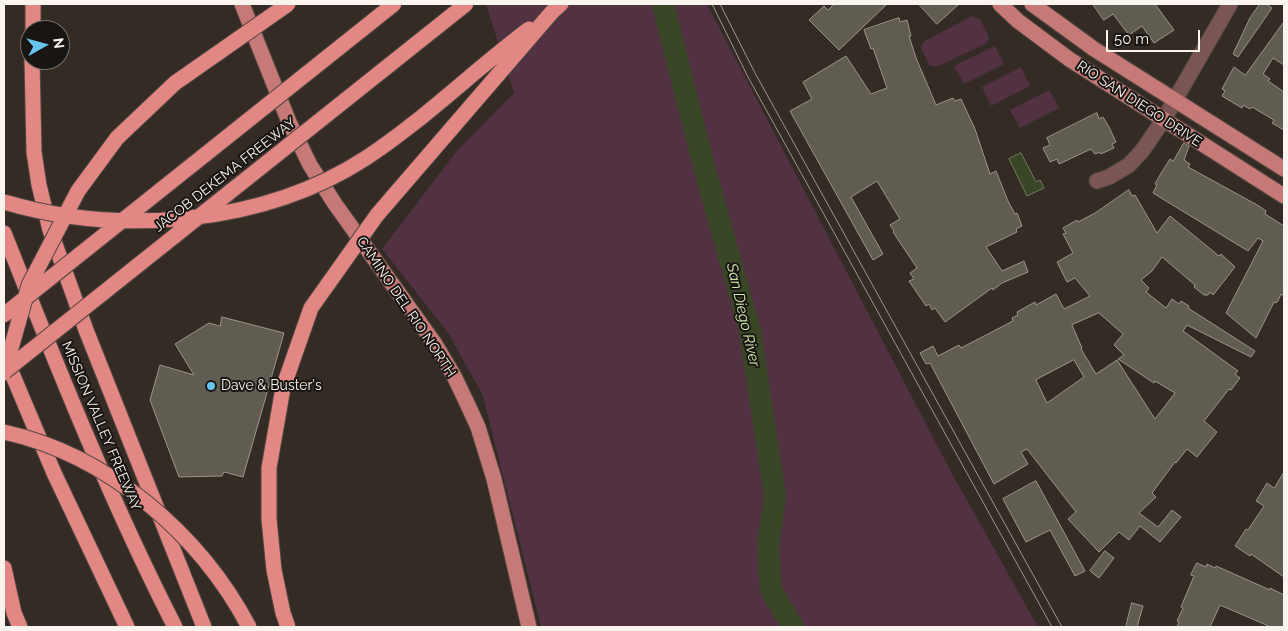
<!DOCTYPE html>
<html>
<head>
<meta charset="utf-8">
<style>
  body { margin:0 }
  #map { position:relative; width:1288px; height:631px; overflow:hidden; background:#352b25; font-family:Raleway,sans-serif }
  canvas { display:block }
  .frame { position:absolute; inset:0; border:5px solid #faf4ef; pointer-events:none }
  .north { position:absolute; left:20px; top:20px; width:50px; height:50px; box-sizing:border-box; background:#191512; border:1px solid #736e6a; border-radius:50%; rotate:83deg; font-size:14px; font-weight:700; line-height:20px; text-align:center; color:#faf4ef }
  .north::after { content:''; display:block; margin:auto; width:18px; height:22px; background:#68c4f0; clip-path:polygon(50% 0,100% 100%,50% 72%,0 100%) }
  .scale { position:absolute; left:1106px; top:30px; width:94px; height:22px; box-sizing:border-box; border:2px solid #faf4ef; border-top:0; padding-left:6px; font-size:15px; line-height:18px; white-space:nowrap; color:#faf4ef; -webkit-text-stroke:4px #191512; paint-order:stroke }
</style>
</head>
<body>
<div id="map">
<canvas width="1288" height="631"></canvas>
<div class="frame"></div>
<div class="north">N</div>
<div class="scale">50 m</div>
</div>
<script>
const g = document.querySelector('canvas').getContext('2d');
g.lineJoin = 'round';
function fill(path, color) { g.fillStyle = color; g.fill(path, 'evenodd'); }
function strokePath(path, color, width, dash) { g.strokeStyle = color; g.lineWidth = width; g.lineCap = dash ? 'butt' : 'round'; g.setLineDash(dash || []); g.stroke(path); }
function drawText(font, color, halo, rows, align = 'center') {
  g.font = font + ' Raleway,sans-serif'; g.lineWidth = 4; g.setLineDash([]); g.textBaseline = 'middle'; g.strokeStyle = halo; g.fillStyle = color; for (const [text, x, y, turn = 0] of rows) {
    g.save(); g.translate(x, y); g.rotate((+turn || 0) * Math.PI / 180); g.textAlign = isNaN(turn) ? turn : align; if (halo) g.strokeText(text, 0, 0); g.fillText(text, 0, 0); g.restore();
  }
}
fill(new Path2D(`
  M486,4H707L950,470L1038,627H541L483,396L449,334L382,249L456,152L514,93Z
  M972,16L980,19L989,37L987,43L937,67L929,65L921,48L923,42Z
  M995,46L1004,64L964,84L954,66Z
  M1021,67L1030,86L991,106L982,87Z
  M1049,90L1059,108L1020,128L1010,110Z`), '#513142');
const water = new Path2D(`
  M1021,153L1036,182L1040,180L1044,188L1027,196L1009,159Z`);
fill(water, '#3a4727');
strokePath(water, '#747b63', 1);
strokePath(new Path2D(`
  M663,4L706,174L750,331L775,496L768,546L771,590L793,627`), '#3a4727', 22);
const building = new Path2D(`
  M834,4H887L839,50L809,20L824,6L828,10Z
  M919,4H959L937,24Z
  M1093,4H1155L1174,30L1154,43L1142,26L1129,35L1113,14L1104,20Z
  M1260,4H1266L1272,8L1238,57L1233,54L1250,18Z
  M899,18L900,22L907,20L911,36H909L916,58L936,105L953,98L955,101L961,99L975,129L990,174L996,171L1008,201L1015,214L1017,213L1022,226L1016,229L1017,232L986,247L1002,271L1024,261L1028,272L1002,283L993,290L992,288L945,322L935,308L932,310L929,304L926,306L909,281L914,279L910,273L917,268L893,232L894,231L890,225L900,219L877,181L851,197L883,254L873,260L790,111L812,99L803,82L846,56L871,94L887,88L873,48L871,49L864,30Z
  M1284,22V65L1273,58L1263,74L1270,79L1268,81L1284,92V130L1272,123L1274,120L1252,107L1250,109L1243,105L1242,108L1222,96L1225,91L1222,89L1234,67L1245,75Z
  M1097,113L1099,119L1103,117L1109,127L1116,142L1112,144L1114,148L1101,154L1100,152L1095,154L1091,149L1059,164L1057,159L1050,162L1043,148L1050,145L1047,138Z
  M1184,143L1189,146L1184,160L1190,164L1188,167L1259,206L1266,211L1265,214L1284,226V296L1281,294L1278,301L1276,303L1274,302L1256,338L1226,313L1263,241L1258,238L1248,251L1153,193L1157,185L1155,184L1160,175L1170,159L1173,161Z
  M1129,190L1132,196L1135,195L1157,233L1170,216L1219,256L1221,254L1235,267L1213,295L1210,292L1208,295H1204L1194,287L1195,285L1162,257L1152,271L1141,280L1149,288L1146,292L1166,308L1172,299L1179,304L1181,301L1189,306L1188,308L1255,351L1251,357L1187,325L1183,331L1238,371L1235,374L1240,378L1231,390L1229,389L1204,421L1217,432L1197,457L1187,449L1176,463L1175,462L1152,493L1156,497L1139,513L1158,527L1172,510L1181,517L1160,542L1140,526L1129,540L1119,532L1099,552L1068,519L1076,512L1027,449L1021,452L1028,464L994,484L930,363L926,364L920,353L933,346L938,356L959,345L961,348L1013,321L1012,318L1018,315L1017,312L1035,302L1036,305L1056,294L1064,309L1090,296L1075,278L1067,282L1057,262L1073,253L1063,234L1066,233L1063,228L1077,220L1078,222L1095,213ZM1099,313L1123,334L1114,345L1124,355L1118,359L1154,383L1155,381L1175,393L1155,419L1117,360L1096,374L1081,349L1082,348L1072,325ZM1074,360L1084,377L1047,403L1036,380Z
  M222,317L284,333L243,477L224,472L222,476L179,477L150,400L160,365L194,375L175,344L209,323L220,326Z
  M1284,472V577L1251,554L1250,556L1235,546L1246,529L1248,530L1264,506L1256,501L1267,483L1274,488Z
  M1036,481L1085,571L1075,576L1050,530L1026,542L1003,499Z
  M1105,551L1114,558L1099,578L1090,571Z
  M1197,563L1206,567L1207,564L1215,568L1216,566L1270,590V588L1284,595V627H1271L1220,605L1210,627H1177L1179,622L1177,621L1183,608L1181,607L1183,602L1194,576L1191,575Z
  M1132,603L1143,606L1137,627H1126Z`);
fill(building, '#605c51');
strokePath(building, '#9a9689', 1);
const minor = new Path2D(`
  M1097,181L1109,177L1129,165L1142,151L1164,119L1230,4`);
const major = new Path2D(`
  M242,4L289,122L310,165L335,204L435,344L454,376L466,401L478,427L494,479L529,627
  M1000,4L1018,21L1069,59L1284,196
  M1032,4L1094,49L1284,169`);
const highway = new Path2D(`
  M552,12L561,4
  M33,30V4
  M32,60L34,152L39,185L50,230L86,330L204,627
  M4,233C57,366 110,500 175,627
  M5,357L54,473L127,627
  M4,568L14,613L20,627`);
strokePath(minor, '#514741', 17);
strokePath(major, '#514741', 17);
strokePath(highway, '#514741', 17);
strokePath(minor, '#7b5553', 15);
strokePath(major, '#c67977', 15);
strokePath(highway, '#e38785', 15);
strokePath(new Path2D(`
  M712,4L748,77L1052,627
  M720,4L755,73L1062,627`), '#9d958f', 1);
const highwayBridge = new Path2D(`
  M4,202C120,236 263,225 366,158C424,120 473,71 529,29
  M4,315L394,4
  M4,372L466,4
  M4,373L29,285L78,191L117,138L175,83L288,4
  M4,432C108,455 200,534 249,627
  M288,627L283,613L274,570L269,519V468L283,388L311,308L377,215L552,12`);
strokePath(highwayBridge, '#514741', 17, []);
strokePath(highwayBridge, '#e38785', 15);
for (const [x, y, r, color] of [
  [211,386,5,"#68c4f0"]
]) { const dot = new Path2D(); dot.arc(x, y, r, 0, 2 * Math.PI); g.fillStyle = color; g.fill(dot); strokePath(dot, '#191512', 2); }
drawText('14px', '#faf4ef', '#191512', [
  ["RIO SAN DIEGO DRIVE",1139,104,33],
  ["JACOB DEKEMA FREEWAY",225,175,-38],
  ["CAMINO DEL RIO NORTH",406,307,56],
  ["MISSION VALLEY FREEWAY",101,426,67]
]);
drawText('14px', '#faf4ef', '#191512', [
  ["Dave & Buster's",221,386]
], 'left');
drawText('italic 15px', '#d2ecaf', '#191512', [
  ["San Diego River",743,315,77]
]);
</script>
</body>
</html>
